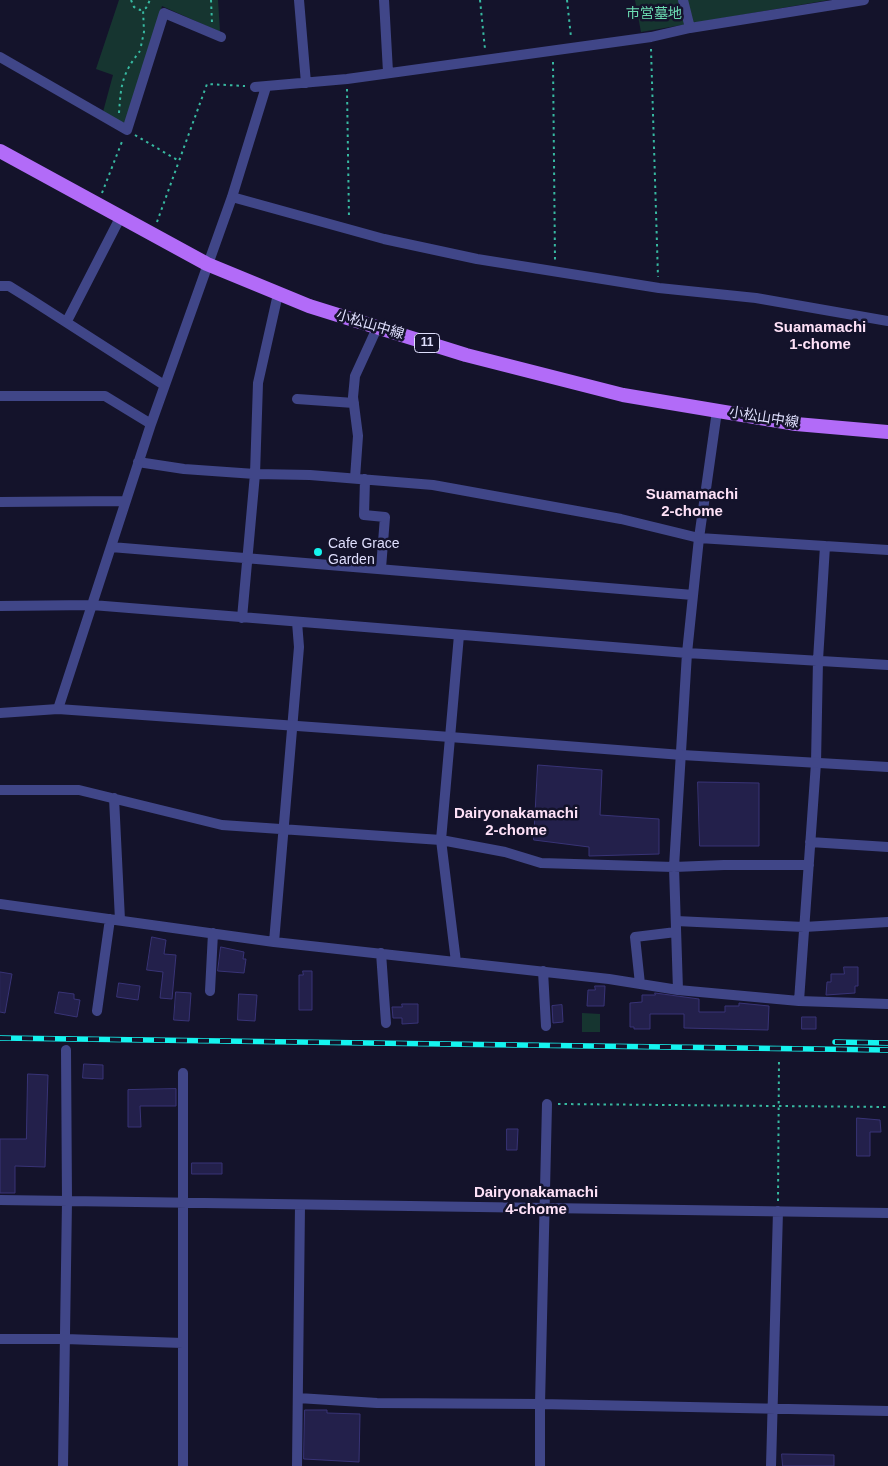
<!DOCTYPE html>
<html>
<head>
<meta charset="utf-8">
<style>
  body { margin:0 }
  canvas { display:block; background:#14132b }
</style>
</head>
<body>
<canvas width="888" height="1466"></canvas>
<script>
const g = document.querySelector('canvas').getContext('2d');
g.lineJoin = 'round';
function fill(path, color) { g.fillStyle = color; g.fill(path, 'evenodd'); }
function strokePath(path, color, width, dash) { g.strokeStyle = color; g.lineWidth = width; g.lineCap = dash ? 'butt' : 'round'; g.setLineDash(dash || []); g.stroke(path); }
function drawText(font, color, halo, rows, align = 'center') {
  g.font = font + ' Arial,"Noto Sans JP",sans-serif'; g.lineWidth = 5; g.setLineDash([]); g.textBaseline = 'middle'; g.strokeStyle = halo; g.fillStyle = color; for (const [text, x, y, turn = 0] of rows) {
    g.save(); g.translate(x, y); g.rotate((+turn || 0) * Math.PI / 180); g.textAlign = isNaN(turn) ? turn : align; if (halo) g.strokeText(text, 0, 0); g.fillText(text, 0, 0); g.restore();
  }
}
fill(new Path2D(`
  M119,0H218L220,32L162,6L124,125L103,112L113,75L96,69Z
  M635,0H829L641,32Z
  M582,1013L600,1014V1032H582Z`), '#163530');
const building = new Path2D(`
  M538,765L602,770L600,815L659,819V854L589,856V847L534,840Z
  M698,782L759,783V846H700Z
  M152,937L166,940L164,954L176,955L172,999L160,998L163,972L147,970Z
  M221,947L244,952L243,959H246L244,973L218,971Z
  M844,967H858V986H855V993L826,995L827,982H831V974H844Z
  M303,971H312V1010H299V975H303Z
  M0,972L12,974L5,1013L0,1012Z
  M119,983L140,986L138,1000L117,997Z
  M595,986H605L604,1006H587L588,990H595Z
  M59,992L74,994V999L80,1000L77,1017L55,1013Z
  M176,992L191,993L189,1021L174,1020Z
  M655,993L699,999V1012H725V1006H739V1003L769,1006L768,1030L684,1028V1014H650V1029H634V1027H630V1003L642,1002V995H655Z
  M239,994L257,995L255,1021L238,1020Z
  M402,1004H418V1023L402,1024V1018H393L392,1007H402Z
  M562,1005L563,1022L553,1023L552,1006Z
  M802,1017H816V1029H802Z
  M84,1064L103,1065V1079L83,1078Z
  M28,1074L48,1075L45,1167L15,1166V1193H0V1139H26Z
  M176,1089V1106H140L141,1127H128V1090Z
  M857,1118L880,1120L881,1132H870V1156H857Z
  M507,1129H518L517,1150H507Z
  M192,1163H222V1174H192Z
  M305,1410H327V1413L360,1414L359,1462L304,1459Z
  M782,1454L834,1455V1466H783Z`);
fill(building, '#23204b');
strokePath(building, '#383376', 1);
strokePath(new Path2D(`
  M131,0L134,7L140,10L146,8L150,0
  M211,0L212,23
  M480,0L485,49
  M567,0L571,37
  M141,46L144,32L143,9
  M651,49L658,277
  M553,62L555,260
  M347,89L349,219
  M119,113C121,84 122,74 140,51
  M135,135L179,161L207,84L245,86
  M102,193L123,139
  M157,222L179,161
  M558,1104L888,1107
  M778,1201L779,1058`), '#37b9a1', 2, [2.5, 4]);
strokePath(new Path2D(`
  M299,0L306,83
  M384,0L388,72
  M683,0L690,28
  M0,57L127,130L164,13L221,37
  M255,87L347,79L651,37L690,28L864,0
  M232,197L384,239L477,259L659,288L756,298L888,321
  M0,286H9L30,299L164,385
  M67,321L121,216
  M0,396H105L151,424
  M297,399L354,403
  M138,462L184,469L255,474L310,475L433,485L621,519L699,538L888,550
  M355,478L358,436L353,397L355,376L377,328
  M365,479L364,515L385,517L381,568
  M0,502L125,501
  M111,547L693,595
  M0,606L92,605L687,653L888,665
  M242,618L255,474L258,383L278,294
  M58,709L151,424L232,197L266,87
  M0,790H79L222,825L441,840L505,852L541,863L674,867L724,865H809
  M114,798L120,920
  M810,842L888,847
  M0,904L274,942L609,979L678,990L799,1001L888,1004
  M676,921L804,927L888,922
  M274,942L299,647L297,622
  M381,953L386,1023
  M456,962L441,840L459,635
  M543,971L546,1026
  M640,984L635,937L676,932
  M678,990L674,867L687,653L699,538L717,411
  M210,991L213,933
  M799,1001L816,763L818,660L825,546
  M97,1011L110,919
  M0,1200L888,1213
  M0,1339H65L183,1343
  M298,1398L377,1403L540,1404L888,1411
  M63,1466L67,1201L66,1050
  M183,1466V1073
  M297,1466L300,1205
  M540,1466V1404L547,1104
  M771,1466L778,1211`), '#404688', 10);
strokePath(new Path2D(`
  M0,713L58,709L424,735L682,755L888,767`), '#404688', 10);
strokePath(new Path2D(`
  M0,151L207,264L309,306L466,355L623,395L796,424L888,432`), '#b26bf8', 14);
const rail = new Path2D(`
  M0,1038L888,1050
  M835,1042L888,1043`);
strokePath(rail, '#15f4ef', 5.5);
strokePath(rail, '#14132b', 4, [11]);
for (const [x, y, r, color] of [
  [318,552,5,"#15f4ef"]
]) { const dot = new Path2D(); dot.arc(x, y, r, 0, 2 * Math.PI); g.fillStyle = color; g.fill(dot); strokePath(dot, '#14132b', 2); }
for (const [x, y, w] of [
  [427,343,25]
]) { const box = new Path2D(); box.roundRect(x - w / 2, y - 9.5, w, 19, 4); g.fillStyle = '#14132b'; g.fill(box); strokePath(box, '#dfdffd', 1); }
drawText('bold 12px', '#dfdffd', null, [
  ["11",427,343]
]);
drawText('14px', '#6cdcb2', '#14132b', [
  ["市営墓地",654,14]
]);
drawText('14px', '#dfdffd', '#14132b', [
  ["小松山中線",370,325,17],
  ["小松山中線",764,418,9]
]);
drawText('14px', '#dfdffd', '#14132b', [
  ["Cafe Grace",328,544],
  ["Garden",328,560]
], 'left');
drawText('bold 15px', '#fee1f7', '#14132b', [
  ["Suamamachi",820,328],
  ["1-chome",820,345],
  ["Suamamachi",692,495],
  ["2-chome",692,512],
  ["Dairyonakamachi",516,814],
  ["2-chome",516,831],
  ["Dairyonakamachi",536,1193],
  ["4-chome",536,1210]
]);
</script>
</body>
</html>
